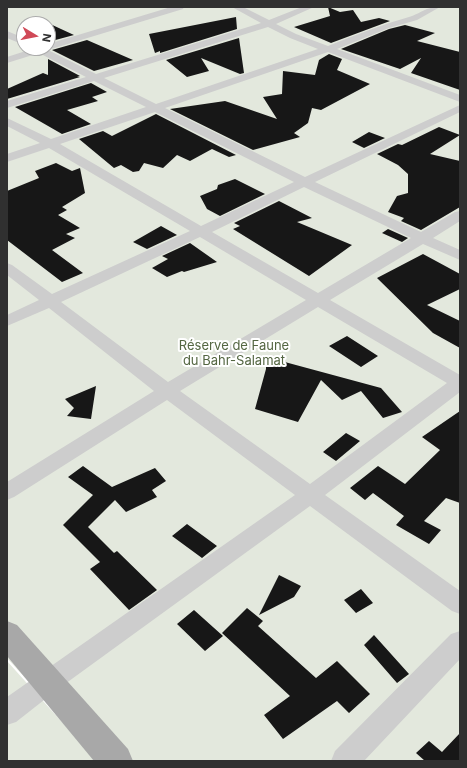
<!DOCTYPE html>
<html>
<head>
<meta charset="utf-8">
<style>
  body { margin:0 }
  #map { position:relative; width:467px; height:768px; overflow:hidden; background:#fff; font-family:Inter,sans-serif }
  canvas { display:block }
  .frame { position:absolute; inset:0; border:8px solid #303030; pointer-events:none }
  .north { position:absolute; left:16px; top:16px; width:40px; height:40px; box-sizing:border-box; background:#fff; border:1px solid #acacac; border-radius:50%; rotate:100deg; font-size:11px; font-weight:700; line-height:16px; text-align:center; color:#303030 }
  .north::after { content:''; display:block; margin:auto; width:14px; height:18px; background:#d04957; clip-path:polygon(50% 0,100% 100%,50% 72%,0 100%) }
</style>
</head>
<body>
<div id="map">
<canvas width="467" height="768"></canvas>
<div class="frame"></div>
<div class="north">N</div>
</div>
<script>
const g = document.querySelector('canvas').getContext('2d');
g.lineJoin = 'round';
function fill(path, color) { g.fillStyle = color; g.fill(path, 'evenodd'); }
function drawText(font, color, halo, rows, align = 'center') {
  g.font = font + ' Inter,sans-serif'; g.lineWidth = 4; g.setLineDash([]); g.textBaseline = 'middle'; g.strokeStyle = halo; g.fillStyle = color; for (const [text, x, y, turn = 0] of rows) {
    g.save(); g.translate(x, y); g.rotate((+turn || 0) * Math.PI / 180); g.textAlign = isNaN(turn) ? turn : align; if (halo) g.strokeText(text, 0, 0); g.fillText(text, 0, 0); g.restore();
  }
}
fill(new Path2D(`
  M7,7H460V761H101L7,658ZM24,24H48V48H24Z
  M7,661L97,761H7Z`), '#e3e8dd');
fill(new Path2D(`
  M328,7L340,12L353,10L361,22L379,18L390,21L331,43L294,27L330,16Z
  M236,17L237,29L160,53V51L155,53L149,34Z
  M48,23L74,35L48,42Z
  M405,25L435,33L417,41L460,52V90L411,73L421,58L400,69L341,49L389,29Z
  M239,38L244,73L240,74L201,58L209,71L187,77L166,60Z
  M87,40L133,60L94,71L52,50Z
  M329,54L342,59L337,70L370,84L321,110L312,108L308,123L294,133L300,137L253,150L170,109L225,101L277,119L263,97L282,94L283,71L315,75L319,60Z
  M48,59L80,76H77L80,77L7,99V89L43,73L48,75Z
  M91,83L107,92L92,97L98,101L67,110L91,124L62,134L15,107Z
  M156,114L236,155L229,157L212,149L190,161L177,155L163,168L144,163L139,171L133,172L121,165L114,168L79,139L103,131L112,136Z
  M439,127L460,135L430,154L460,161V207L421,230L401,221L404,218L388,212L397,196L408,193V174L398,165L377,154L398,144L402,145Z
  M369,132L385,138L364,148L352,142Z
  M56,163L72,171L80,168L85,193L62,207L67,210L58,215L80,228L66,234L75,238L52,250L83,273L62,282L7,240V191L39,178L35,171Z
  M235,179L265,194L220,216L207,209L200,196L217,189L218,185Z
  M279,201L312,218L297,222L352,245L309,276L233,229L240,226L234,223Z
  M161,226L177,235L147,249L133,242Z
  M388,229L408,238L402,242L382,233Z
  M190,243L217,262L184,272L182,271L167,277L152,268L168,259L162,256Z
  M423,254L460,274V289L427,305L460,321V348L433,333L377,278Z
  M347,336L378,356L361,367L329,346Z
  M270,358L381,388L402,412L383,418L361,391L342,400L321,380L298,422L255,409L266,369V366Z
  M96,386L91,419L67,416L74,408L65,399Z
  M460,411V503L446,498L424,521L441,530L429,544L396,525L404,516L373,493L365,500L350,488L378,466L405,484L440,450L422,437Z
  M346,433L360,441L336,461L323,452Z
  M83,466L112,487L155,468L166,481L152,490L157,497L126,512L115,500L88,527L114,553L117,551L157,590L129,610L90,569L100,562L63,525L93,495L68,477Z
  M187,524L217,546L202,558L172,536Z
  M279,575L301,586L294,597L259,615Z
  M361,589L373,603L356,613L344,600Z
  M247,608L263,621L258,626L316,678L337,661L370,694L349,713L337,701L283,739L264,715L290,696L222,633Z
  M194,610L223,636L205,651L177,624Z
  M374,635L409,674L397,683L364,645Z
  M460,733V761H425L416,753L429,741L442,752Z`), '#171717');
fill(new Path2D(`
  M171,7H184L183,9L48,50L96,74L261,23L232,7H243L269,20L302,7H314L276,24L296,34L328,46C355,35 381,25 409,17C422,13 425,7 440,7L417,20L389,28L337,49L460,95V102L328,52L165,108L305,177L460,105V112L315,182L421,232L455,212L460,211V221L433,238L460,250V260L423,244L330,300L460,375V392L325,495L460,591V614L452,611L310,506L58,689L16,722L7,725V697L295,495L167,400L14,497L7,500V482L154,391L49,308L7,326V315L39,300L7,275V263L12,265L52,294L190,231L49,148L7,162V154L40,143L7,126V118L51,139L146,107L94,81L7,108V101L86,77L39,53L7,63V57L32,49L31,48H48V44ZM268,27L290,38L318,49L156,104L104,78ZM155,112L294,182L201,226L60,144ZM304,187L411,238L318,293L212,232ZM200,237L306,300L168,382L61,302ZM318,307L447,383L310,484L180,391Z
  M7,31L24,38V45L7,38Z
  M460,631V659L364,761H331L335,751L451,634Z`), '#cdcdcd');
fill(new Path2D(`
  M7,621L17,625L128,749L133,761H94L7,656Z`), '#a8a8a8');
drawText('13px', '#546642', '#fff', [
  ["Réserve de Faune",234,346],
  ["du Bahr-Salamat",234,361]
]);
</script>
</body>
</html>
